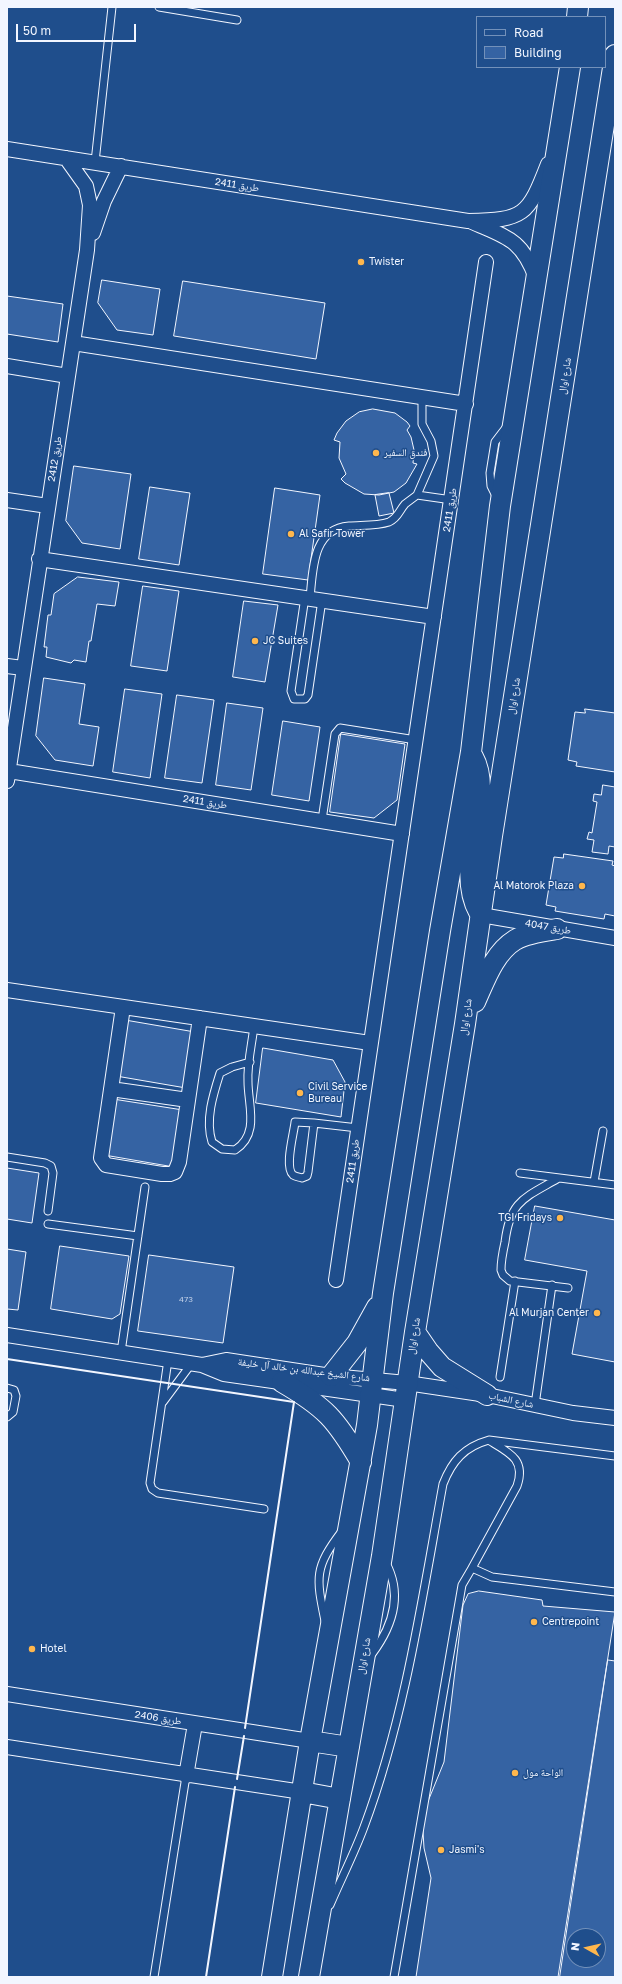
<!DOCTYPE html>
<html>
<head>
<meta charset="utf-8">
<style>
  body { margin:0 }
  #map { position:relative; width:622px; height:1984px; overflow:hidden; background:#1f4e8c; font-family:"Golos Text",sans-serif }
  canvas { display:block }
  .frame { position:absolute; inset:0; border:8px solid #f2f6ff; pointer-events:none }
  .legend { position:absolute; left:476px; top:16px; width:130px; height:52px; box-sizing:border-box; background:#1f4e8c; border:1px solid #7391ba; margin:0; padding:5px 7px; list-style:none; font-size:12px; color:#f2f6ff }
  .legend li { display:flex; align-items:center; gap:8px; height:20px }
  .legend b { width:20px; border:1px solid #7391ba }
  .north { position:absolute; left:566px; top:1928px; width:40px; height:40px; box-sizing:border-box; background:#1f4e8c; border:1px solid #7391ba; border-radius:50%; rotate:278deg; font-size:11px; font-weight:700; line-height:16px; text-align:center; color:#f2f6ff }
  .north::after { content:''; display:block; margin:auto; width:14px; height:18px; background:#ffb74d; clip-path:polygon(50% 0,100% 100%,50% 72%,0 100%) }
  .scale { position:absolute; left:16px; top:24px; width:120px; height:18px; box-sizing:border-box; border:2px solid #f2f6ff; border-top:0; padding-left:5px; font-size:12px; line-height:14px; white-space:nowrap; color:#f2f6ff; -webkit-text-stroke:3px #1f4e8c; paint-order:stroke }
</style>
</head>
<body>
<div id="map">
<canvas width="622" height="1984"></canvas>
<div class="frame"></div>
<ul class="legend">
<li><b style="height:5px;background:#1f4e8c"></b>Road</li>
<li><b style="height:11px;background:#3563a3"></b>Building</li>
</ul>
<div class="north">N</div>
<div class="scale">50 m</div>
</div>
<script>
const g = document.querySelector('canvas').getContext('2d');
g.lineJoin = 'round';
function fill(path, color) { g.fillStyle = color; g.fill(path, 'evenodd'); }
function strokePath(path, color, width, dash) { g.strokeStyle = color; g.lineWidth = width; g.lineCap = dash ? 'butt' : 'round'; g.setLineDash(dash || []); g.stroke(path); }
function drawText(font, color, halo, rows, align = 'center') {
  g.font = font + ' "Golos Text","Noto Naskh Arabic",sans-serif'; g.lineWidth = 3; g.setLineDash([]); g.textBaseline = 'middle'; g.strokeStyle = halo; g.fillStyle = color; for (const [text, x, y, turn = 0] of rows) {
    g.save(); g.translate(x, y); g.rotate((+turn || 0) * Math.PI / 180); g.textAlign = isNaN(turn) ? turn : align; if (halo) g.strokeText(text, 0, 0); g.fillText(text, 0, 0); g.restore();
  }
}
const building = new Path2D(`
  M102,280L160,289L153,335L117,330L98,303Z
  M183,281L325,303L316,359L174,336Z
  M7,296L63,304L58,342L7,334Z
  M373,409L395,413L407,422L410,426L407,430L411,437L414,450L413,463L417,464L406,483L394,492L379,495L364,494L345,483L341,479L346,474L339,458L340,442L334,440L337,433L346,421L359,412Z
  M74,466L131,474L120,549L82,543L66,521Z
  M150,487L190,493L179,565L139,559Z
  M275,488L320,495L308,580L263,574Z
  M389,493L394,513L379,516L375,495Z
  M78,577L119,582L115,606L97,604L91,641H89L86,662L74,660L71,663L46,657L47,647H44L48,615H51L54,594Z
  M143,586L179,591L167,671L131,666Z
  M244,601L278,605L265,682L233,677Z
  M44,678L85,684L79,724L99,727L93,766L55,760L36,736Z
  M125,689L162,694L150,778L113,772Z
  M177,695L214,700L202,783L165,778Z
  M227,703L263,708L251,790L216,785Z
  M585,709L615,713V772L576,766L577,762L568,760L575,712L585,713Z
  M283,721L320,727L309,801L272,795Z
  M341,734L405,744L397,800L374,818L330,812Z
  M603,785L615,787V847L609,846L608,854L592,852L594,840L587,839L589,832L592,833L597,802L593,801L594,794L601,795Z
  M564,854L613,861L612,865L615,866V916L605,914L604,919L555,911L556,907L546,905L554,857L563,858Z
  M125,1020L195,1032L186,1088L116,1076Z
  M263,1048L333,1060L345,1082L341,1117L256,1103Z
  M113,1099L183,1110L174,1167L104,1155Z
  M7,1168L39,1173L32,1223L7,1219Z
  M535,1206L615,1220V1362L572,1354L587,1271L525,1260Z
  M60,1246L129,1256L120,1314L112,1319L51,1309Z
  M7,1249L26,1252L18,1310L7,1309Z
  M149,1255L234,1267L223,1343L138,1331Z
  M479,1591L542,1600L543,1606L615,1612L558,1977H416L431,1878L424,1848L422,1816L444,1762L463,1605L468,1594Z
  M608,1660L615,1661V1977H560ZM574,1936H598V1960H574Z`);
fill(building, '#3563a3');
strokePath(building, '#f2f6ff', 1);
const lane = new Path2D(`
  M159,7L237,20
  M95,162L112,7
  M417,495L434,456L431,441L422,424V397
  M497,498L491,486L490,473L495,442L508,425
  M305,597L291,691L294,699H305L308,695L322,600
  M310,598C313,570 312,529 349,526C362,525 377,526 389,522C398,518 399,511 405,504C409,501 413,498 417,495L452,500
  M322,820L335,734L340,728L416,740
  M250,1062L232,1067L220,1073C213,1095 205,1120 212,1142L222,1149L235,1150C260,1134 248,1105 248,1082C247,1063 252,1044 254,1026
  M314,1123L295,1122C294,1133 284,1167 293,1175C296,1177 299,1177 302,1178L307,1176L308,1172L314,1123L358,1128
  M7,1157L45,1163L51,1166L53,1173L48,1211
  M520,1173L615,1185
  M557,1179C524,1198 510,1201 505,1242C503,1251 501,1261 501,1270L503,1275L510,1281L568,1288
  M594,1182L603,1131
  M48,1224L138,1236
  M121,1352L145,1187
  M168,1360L150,1483L152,1489L158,1493L264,1509
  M500,1377L515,1281
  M7,1388L14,1390L16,1396L13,1412L7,1417
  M163,1402L192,1363
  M535,1405L552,1285
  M490,1441C510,1453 526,1460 517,1486L472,1568L492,1577L615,1592
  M325,1621C316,1577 314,1568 342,1531
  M372,1654C392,1627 403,1595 386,1563
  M330,1905C341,1879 354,1854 364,1827C405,1717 422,1599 443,1484C452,1461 464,1447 489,1440L615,1456
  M154,1977L186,1776
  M394,1977L462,1585L472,1568`);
const street = new Path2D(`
  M7,149L468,221C524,220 528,216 548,164
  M472,222C506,237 522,239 536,278
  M93,233L104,201L121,166
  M73,343L466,404
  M7,366L68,376
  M7,500L48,506
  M39,559L434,617
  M7,666L23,668
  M9,771L402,834
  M7,781L87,250L90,205L86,186L66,158
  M481,915L615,938
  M7,990L370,1043
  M123,1007L101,1158L106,1165L162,1174H170L175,1172L179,1162L200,1018
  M111,1089L188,1100
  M336,1280L486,262
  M7,1335L202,1365L224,1374L405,1400
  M202,1365L226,1360L331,1376L407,1383L487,1395L573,1413L615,1418
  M7,1694L310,1741
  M7,1747L302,1792
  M186,1776L195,1724`);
const secondary = new Path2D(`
  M577,17L578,7
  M473,757C496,798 453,866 479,912
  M475,1002C485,980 494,953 515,940C527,933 544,931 557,929
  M415,1332L428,1351L442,1367L487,1395
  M331,1376L357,1343L377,1307
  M282,1382C325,1407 336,1419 361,1462
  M310,1741L349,1747
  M302,1792L340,1799
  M272,1977L310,1741L367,1425L383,1293L440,931L471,752L500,506L570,67
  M309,1977L382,1556L415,1332L465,1024L492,836L615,55`);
strokePath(lane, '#f2f6ff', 9);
strokePath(street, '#f2f6ff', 16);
strokePath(secondary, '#f2f6ff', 22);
strokePath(lane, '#1f4e8c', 7);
strokePath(street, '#1f4e8c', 14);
strokePath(secondary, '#1f4e8c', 20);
strokePath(new Path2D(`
  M7,1359L294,1402L245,1728
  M237,1779L244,1736
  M206,1977L235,1787`), '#f2f6ff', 2);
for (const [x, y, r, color] of [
  [361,262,4,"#ffb74d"],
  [376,453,4,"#ffb74d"],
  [291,534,4,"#ffb74d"],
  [255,641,4,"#ffb74d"],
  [582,886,4,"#ffb74d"],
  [300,1093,4,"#ffb74d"],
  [560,1218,4,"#ffb74d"],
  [597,1313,4,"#ffb74d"],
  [534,1622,4,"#ffb74d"],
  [32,1649,4,"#ffb74d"],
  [515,1773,4,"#ffb74d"],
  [441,1850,4,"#ffb74d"]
]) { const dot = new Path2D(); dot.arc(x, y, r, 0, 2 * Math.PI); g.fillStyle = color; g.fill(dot); strokePath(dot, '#1f4e8c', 1.5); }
drawText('8px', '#c3d1e8', null, [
  ["473",186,1299]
]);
drawText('10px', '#f2f6ff', '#1f4e8c', [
  ["طريق 2411",237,185,9],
  ["شارع اوال",565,376,-81],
  ["طريق 2412",55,459,-81],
  ["طريق 2411",450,510,-81],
  ["شارع اوال",514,696,-81],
  ["طريق 2411",205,802,9],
  ["طريق 4047",548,927,10],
  ["شارع اوال",466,1017,-82],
  ["طريق 2411",353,1161,-82],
  ["شارع اوال",414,1336,-81],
  ["شارع الشيخ عبدالله بن خالد آل خليفة",304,1370,7],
  ["شارع الشباب",511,1400,12],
  ["شارع اوال",364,1656,-80],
  ["طريق 2406",158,1718,9]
]);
drawText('10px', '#f2f6ff', '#1f4e8c', [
  ["Twister",369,262],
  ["فندق السفير",384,453],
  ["Al Safir Tower",299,534],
  ["JC Suites",263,641],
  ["Al Matorok Plaza",574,886,"right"],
  ["Civil Service",308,1087],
  ["Bureau",308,1099],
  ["TGI Fridays",552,1218,"right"],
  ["Al Murjan Center",589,1313,"right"],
  ["Centrepoint",542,1622],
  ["Hotel",40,1649],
  ["الواحة مول",523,1773],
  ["Jasmi's",449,1850]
], 'left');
</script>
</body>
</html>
